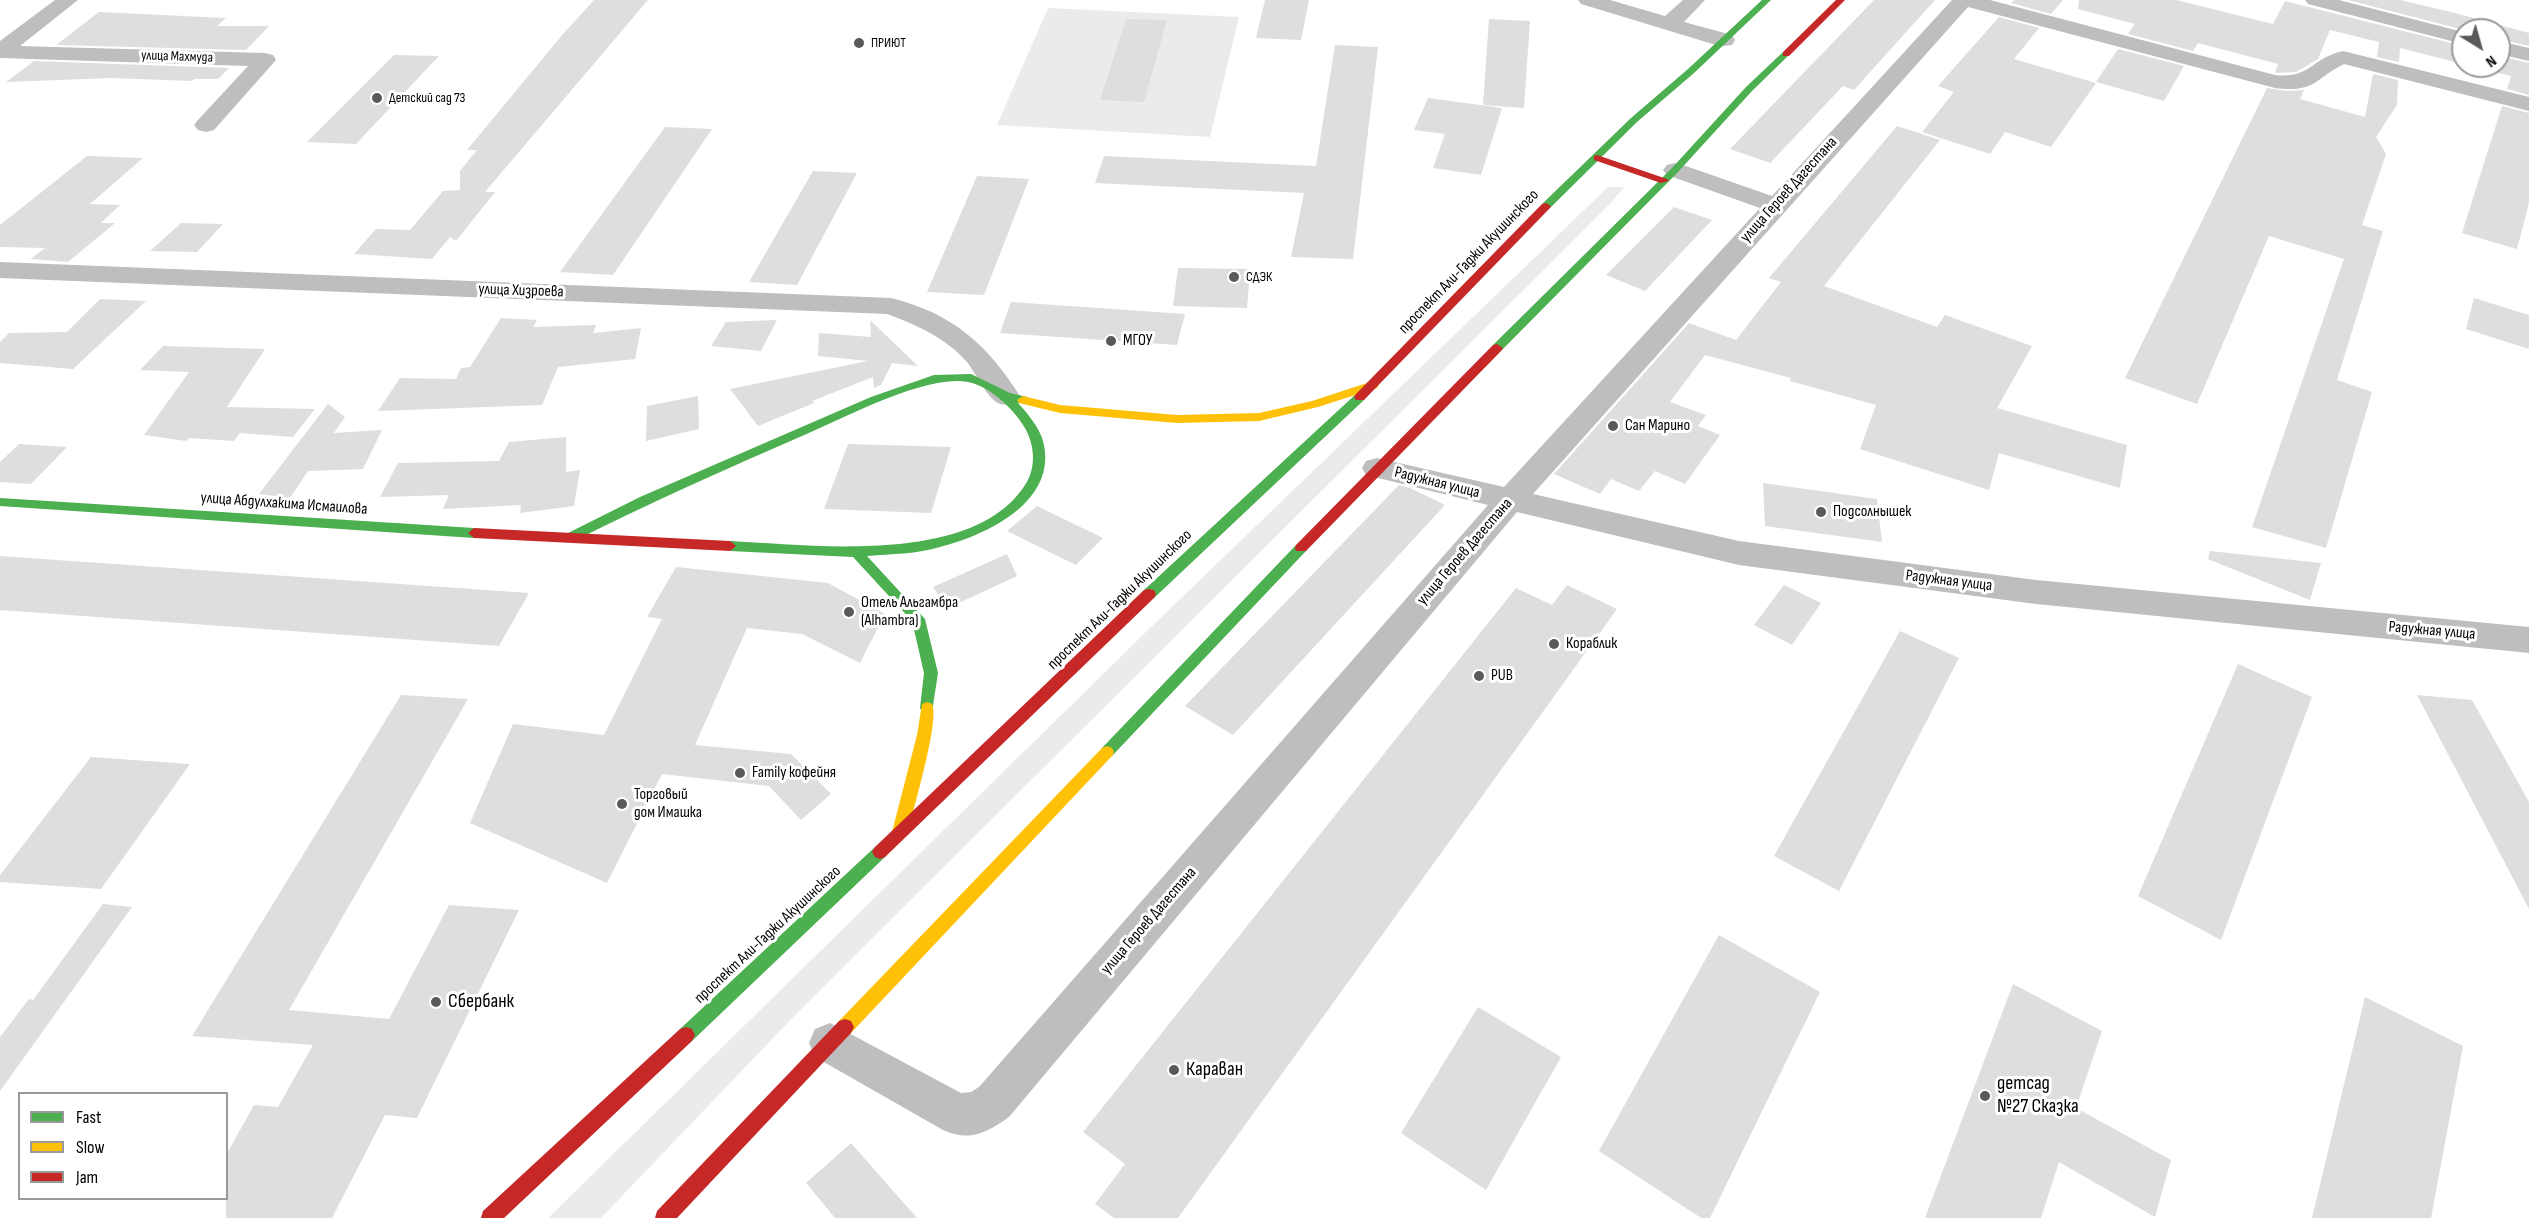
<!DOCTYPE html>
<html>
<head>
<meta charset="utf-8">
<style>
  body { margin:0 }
  #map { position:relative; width:2529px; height:1218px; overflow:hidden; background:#fff; font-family:"Sofia Sans Condensed",sans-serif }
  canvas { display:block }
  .legend { position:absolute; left:18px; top:1092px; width:210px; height:108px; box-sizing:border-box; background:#fff; border:2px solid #999; margin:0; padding:8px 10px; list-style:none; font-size:18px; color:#000 }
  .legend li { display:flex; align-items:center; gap:12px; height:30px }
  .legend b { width:30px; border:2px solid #999 }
  .north { position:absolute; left:2451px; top:18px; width:60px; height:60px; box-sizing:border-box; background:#fff; border:2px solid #999; border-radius:50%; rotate:143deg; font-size:16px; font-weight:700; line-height:24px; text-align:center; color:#000 }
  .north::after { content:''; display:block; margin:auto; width:21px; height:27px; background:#595959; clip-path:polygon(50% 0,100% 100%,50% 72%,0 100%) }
</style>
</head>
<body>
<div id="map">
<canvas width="2529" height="1218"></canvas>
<ul class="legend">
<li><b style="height:8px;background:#4caf50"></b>Fast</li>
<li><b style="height:8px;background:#ffc107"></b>Slow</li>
<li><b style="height:8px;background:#c62828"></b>Jam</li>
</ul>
<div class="north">N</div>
</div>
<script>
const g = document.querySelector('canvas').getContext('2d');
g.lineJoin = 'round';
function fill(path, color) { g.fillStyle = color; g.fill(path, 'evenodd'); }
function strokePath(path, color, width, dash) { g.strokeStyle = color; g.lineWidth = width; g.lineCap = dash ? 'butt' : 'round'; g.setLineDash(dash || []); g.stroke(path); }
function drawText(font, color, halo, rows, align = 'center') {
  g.font = font + ' "Sofia Sans Condensed",sans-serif'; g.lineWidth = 6; g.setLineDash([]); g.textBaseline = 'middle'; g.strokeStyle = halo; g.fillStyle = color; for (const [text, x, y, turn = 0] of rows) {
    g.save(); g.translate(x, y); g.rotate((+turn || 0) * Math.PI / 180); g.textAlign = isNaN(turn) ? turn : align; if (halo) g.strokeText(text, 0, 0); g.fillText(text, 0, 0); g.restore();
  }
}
fill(new Path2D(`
  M1048,8L1239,17L1210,137L997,125Z
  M1608,187H1624L1609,205L797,1013L601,1218H548L1149,629Z`), '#ebebeb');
fill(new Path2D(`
  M594,0H648L485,192H495L456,241L450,237L432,259L354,254L376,229L410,230L443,191L460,190V171L477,150H467L563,34Z
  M1265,0H1309L1301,40L1256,38Z
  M1874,0H1935L1854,90L1843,86L1770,163L1730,149Z
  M2014,0H2063L2051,14L2011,3Z
  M2079,0H2176L2273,24L2285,1L2463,46V64L2400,48L2399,62L2377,57L2379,42L2330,30L2318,59L2296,72L2275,73L2278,64L2198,43L2193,51L2128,34L2135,24L2078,9Z
  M2348,0H2400L2455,13L2529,33V46L2499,39V30H2464Z
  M99,12L226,18L217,26H269L246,50L56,45Z
  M1999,17L2039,28L2014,59L2096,83L2051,147L2005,132L1990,154L1922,132L1954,92L1938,86Z
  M1126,19L1167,20L1144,102L1100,100Z
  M1489,19L1530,21L1524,108L1483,105Z
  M1335,45L1378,47L1353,259L1291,257L1304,193L1095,183L1104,156L1316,166Z
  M2118,49L2184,66L2164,101L2096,82Z
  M394,55L439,56L356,144L307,142Z
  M2499,56L2529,63V95L2507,89L2511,76L2471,66H2499Z
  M34,61L229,68L218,79H195L192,81L111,78L6,82Z
  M2373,74L2398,80L2397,105L2376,137L2386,154L2362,225L2383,231L2337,380L2372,392L2326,548L2252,527L2344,259L2269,236L2197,404L2125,378L2267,88L2288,91L2304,90L2300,99L2365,117Z
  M1428,98L1502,108L1481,175L1433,168L1445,134L1414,130Z
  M2502,106L2529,113V203L2517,249L2462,233Z
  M1897,126L1940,140L1824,286L1937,327L1945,315L2032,346L1997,408L2127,445L2120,488L1999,453L1989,490L1860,449L1876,405L1790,381L1791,378L1705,355L1670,402L1706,415L1698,426L1720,435L1685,484L1655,471L1639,491L1611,479L1600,494L1554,474L1689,323L1736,340L1781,282L1769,278Z
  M665,127L712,129L613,275L560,272Z
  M87,156L143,158L90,204L120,205L101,223H115L68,262L31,259L45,248L0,247V225Z
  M813,171L857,173L797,285L749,282Z
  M977,176L1029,179L984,295L927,292Z
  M1674,207L1712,220L1645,291L1606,275Z
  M181,223L223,224L197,252L150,251Z
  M1178,268L1250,269L1247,308L1173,306Z
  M2474,298L2529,315V349L2466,329Z
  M100,299L146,301L73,369L0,363V342L9,333L67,332Z
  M1011,302L1185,314L1177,345L1000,333Z
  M501,318L537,320L533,327L596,325L593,333L641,328L635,359L558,367L542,405L378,411L400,378L456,379L461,368L470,367Z
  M777,320L761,351L711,346L726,322Z
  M870,320L918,366L892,363L881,385L874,388L873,377L812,401L814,403L758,426L730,389L868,361L818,356L819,333L871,337Z
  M163,346L265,349L227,407L315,409L293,437L240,433L234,441L189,438L186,441L144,435L189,372L140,370Z
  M698,396L699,429L646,441L647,406Z
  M328,404L345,417L334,433L382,430L363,469L308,471L290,498L259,494Z
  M566,437V472L580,470L574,506L520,513L521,505L443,509L449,495L380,497L398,463L499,461L509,442Z
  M19,444L67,447L31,484L0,482V462Z
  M848,444L951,447L931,513L824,509Z
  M1763,483L1877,499L1882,542L1765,526Z
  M1399,485L1410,488L1445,505L1233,735L1185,706Z
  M1037,506L1103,538L1076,565L1007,531Z
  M2210,551L2321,563L2310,600L2208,559Z
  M1007,554L1017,576L948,608L933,587Z
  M0,556L529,593L499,646L0,610Z
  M676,567L828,583L885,614L860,663L802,634L747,628L695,745L791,754L831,794L801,820L769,786L662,774L607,883L470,823L513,724L604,735L662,619L647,617Z
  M1567,585L1617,609L1178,1218H1114L1095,1204L1125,1164L1083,1132L1516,588L1552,605Z
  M1784,585L1821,603L1792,645L1754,625Z
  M1900,631L1959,658L1839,891L1774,856Z
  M2238,664L2312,697L2221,940L2138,896Z
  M401,695L468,699L289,1010L389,1019L449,905L519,910L417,1118L385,1115L332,1218H226V1155L254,1105L278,1107L313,1045L192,1036Z
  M2417,695L2472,700L2529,802V909Z
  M91,757L190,764L101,889L0,882V875Z
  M103,904L132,907L0,1091V1037L29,999L33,1000Z
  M1719,935L1820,992L1710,1218H1701L1599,1151Z
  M2013,984L2102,1031L2076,1108L2171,1160L2155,1217L2059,1162L2041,1218H1925Z
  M2365,997L2463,1046L2431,1218H2312Z
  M1478,1007L1561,1057L1486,1190L1401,1133Z
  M851,1143L917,1218H835L806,1183Z`), '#dedede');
fill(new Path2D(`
  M55,0H78L20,46L265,53L273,55L276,60L214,130L206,132L198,130L194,125L198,120L248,66L0,58V41Z
  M1578,0H1610L1665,16L1683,0H1705L1684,22L1732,35L1735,40L1732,45L1724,46L1716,45L1581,4Z
  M1952,0H1990L2275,75C2311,79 2311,58 2343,51L2529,97V111L2344,64C2314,79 2316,93 2275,88L1968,7L1533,494L1739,541L2036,580L2529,627V653L2036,604L1739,565L1517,512L1009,1117C986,1133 970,1142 943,1130L815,1057L809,1043L815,1029L830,1023L961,1093L971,1092L979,1087L1488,505L1366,475L1362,468L1366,461L1377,458L1504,487L1760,208L1667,175L1663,170L1667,165L1675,163L1683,165L1772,196Z
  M2305,0H2339L2463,32V44L2308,4Z
  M2499,41L2529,48V61L2499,54Z
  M0,262L891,298C952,313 987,344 1020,396L1016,403C1010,404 1004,406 998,403C988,399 975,372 967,362C946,338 917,325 887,314L0,278Z`), '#bebebe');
fill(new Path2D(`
  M1762,0H1771L1694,73L1637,122L1550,208H1542V204L1631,118L1688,69Z
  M1783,52L1790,54L1752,91L1678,172L1501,351H1493V345L1672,168L1746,87Z
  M971,374L1010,393L1027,397L1029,400L1027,403H1018C1028,414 1039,427 1043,441C1059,501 987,535 940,547C917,554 892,554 867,556L925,619L938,673L932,712H922L920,708L924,673L912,621L853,557L730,551L724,546L730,541C812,545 973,566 1025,485C1036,469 1035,447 1026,430C1016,411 990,386 968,382C925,374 843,419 802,436C724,470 647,504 572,542H562L561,539L562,536L640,497L871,397L934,375Z
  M1360,393L1364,394L1366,397L1364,400L1154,598H1144L1142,594L1144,590L1356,394Z
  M0,498L474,528L480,533L474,538L0,506Z
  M1301,543L1307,548L1306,551L1112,756L1107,758L1102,756L1100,752L1102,748L1296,545Z
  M880,845L885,847L888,852L885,857L692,1041L686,1043L680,1041L677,1035L680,1029L875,847Z`), '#4caf50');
fill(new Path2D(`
  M1373,381L1379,385L1377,388L1318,407L1259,421L1177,423L1060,413L1019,403L1017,400L1023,396L1060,405L1177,415L1259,413L1312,401Z
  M927,702L932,704C940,720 913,810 908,832L905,837L900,839L895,837L892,832L917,735L922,704Z
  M1107,746L1112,748L1114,752L1112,756L851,1033L845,1035L839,1033L836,1027L839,1021L1102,748Z`), '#ffc107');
fill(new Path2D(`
  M1836,0H1845L1789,56H1783V52Z
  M1597,155L1667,179L1669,181L1661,183L1594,160V156Z
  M1546,203L1551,206L1550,208L1364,400H1356L1354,397L1356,394L1542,204Z
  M1497,344L1503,348L1501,351L1306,551H1296L1295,548L1296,545L1493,345Z
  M474,528L730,541L736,546L730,551L474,538L468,533Z
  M1149,589L1154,590L1156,594L1154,598L885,857L880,859L875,857L872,852L875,847L1144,590Z
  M845,1019L851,1021L854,1027L851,1033L677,1218H655L657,1211L839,1021Z
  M686,1027L692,1029L695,1035L692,1041L504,1218H481L483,1211L680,1029Z`), '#c62828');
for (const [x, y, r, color] of [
  [859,43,6,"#595959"],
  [377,98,6,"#595959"],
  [1234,277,6,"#595959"],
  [1111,341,6,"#595959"],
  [1613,426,6,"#595959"],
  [1821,512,6,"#595959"],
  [849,612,6,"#595959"],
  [1554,644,6,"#595959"],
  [1479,676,6,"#595959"],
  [740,773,6,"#595959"],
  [622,804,6,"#595959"],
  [436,1002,6,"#595959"],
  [1174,1070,6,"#595959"],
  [1985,1096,6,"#595959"]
]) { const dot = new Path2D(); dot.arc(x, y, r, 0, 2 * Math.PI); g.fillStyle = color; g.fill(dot); strokePath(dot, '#fff', 2); }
drawText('14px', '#000', '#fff', [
  ["ПРИЮТ",871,43],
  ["Детский сад 73",389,98],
  ["СДЭК",1246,277]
], 'left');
drawText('14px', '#000', '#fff', [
  ["улица Махмуда",177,57,2]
]);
drawText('16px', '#000', '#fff', [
  ["улица Героев Дагестана",1789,190,-48],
  ["проспект Али-Гаджи Акушинского",1469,262,-46],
  ["улица Хизроева",521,291,2],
  ["Радужная улица",1437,483,14],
  ["улица Абдулхакима Исмаилова",284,504,4],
  ["улица Героев Дагестана",1465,552,-49],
  ["Радужная улица",1949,581,7],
  ["проспект Али-Гаджи Акушинского",1120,600,-44],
  ["Радужная улица",2432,631,5],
  ["улица Героев Дагестана",1149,921,-49],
  ["проспект Али-Гаджи Акушинского",768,935,-43]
]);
drawText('16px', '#000', '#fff', [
  ["МГОУ",1123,341],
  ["Сан Марино",1625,426],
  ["Подсолнышек",1833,512],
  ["Отель Альгамбра",861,603],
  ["(Alhambra)",861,621],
  ["Кораблик",1566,644],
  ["PUB",1491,676],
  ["Family кофейня",752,773],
  ["Торговый",634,795],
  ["дом Имашка",634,813]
], 'left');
drawText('20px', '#000', '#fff', [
  ["Сбербанк",448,1002],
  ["Караван",1186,1070],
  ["детсад",1997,1084],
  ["№27 Сказка",1997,1107]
], 'left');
</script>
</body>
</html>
